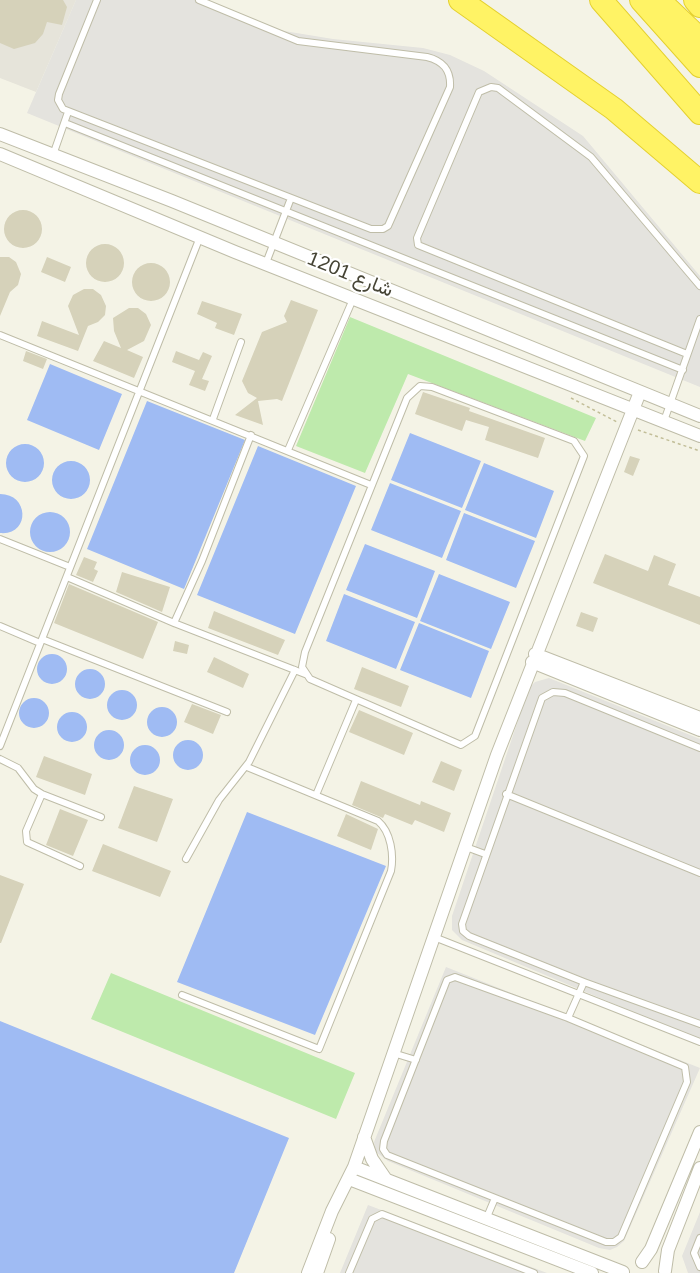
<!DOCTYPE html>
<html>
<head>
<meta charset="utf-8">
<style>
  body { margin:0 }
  canvas { display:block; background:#f4f3e6 }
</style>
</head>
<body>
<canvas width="700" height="1273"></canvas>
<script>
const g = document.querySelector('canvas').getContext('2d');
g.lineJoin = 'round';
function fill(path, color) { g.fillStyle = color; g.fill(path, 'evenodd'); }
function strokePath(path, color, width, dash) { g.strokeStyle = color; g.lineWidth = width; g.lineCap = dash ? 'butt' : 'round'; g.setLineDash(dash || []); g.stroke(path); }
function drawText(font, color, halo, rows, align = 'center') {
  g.font = font + ' Helvetica,Vazirmatn,sans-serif'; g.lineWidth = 4.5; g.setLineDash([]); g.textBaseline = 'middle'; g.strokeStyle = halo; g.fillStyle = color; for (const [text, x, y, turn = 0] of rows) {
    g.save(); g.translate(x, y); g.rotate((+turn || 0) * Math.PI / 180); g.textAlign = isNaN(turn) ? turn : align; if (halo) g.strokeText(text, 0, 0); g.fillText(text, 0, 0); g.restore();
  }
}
fill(new Path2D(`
  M0,0H76L36,92L0,78Z`), '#e6e4da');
fill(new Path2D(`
  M350,317L596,418L585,441L408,374L365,473L296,446Z
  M111,973L355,1073L336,1119L91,1019Z`), '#beeaac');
fill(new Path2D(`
  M76,0H208L272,29L333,39L423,48L450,55L484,71L583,136L700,276V387L27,113Z
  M549,678L700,739V1040L462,940L452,930V916L529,688L535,682Z
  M446,967L700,1068L624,1241L617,1247L610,1250L599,1248L388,1161L376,1152L374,1142Z
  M368,1205L547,1273H340Z
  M700,1212V1273H688L682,1256Z`), '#e4e3de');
fill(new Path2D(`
  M50,364L122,394L99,450L27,420Z
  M147,401L245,440L184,589L87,549Z
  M410,433L481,461L462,508L391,480Z
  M6 463a19 19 0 1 1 38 0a19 19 0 1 1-38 0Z
  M258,446L356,486L295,634L197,595Z
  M52 480a19 19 0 1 1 38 0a19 19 0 1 1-38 0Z
  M484,463L554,491L536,538L465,510Z
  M390,483L461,511L442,558L371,530Z
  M0,494C30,494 30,536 0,533Z
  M30 532a20 20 0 1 1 40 0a20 20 0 1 1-40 0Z
  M464,513L535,541L516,588L446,560Z
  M365,544L435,571L417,618L346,590Z
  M439,574L510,602L491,649L420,621Z
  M344,594L415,622L396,669L326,641Z
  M419,623L489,651L471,698L400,670Z
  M37 669a15 15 0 1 1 30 0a15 15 0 1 1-30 0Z
  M75 684a15 15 0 1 1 30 0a15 15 0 1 1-30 0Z
  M107 705a15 15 0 1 1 30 0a15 15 0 1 1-30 0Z
  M19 713a15 15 0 1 1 30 0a15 15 0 1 1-30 0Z
  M147 722a15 15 0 1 1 30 0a15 15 0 1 1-30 0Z
  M57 727a15 15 0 1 1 30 0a15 15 0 1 1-30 0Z
  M94 745a15 15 0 1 1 30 0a15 15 0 1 1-30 0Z
  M173 755a15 15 0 1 1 30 0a15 15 0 1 1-30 0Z
  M130 760a15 15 0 1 1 30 0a15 15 0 1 1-30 0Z
  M247,812L386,866L315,1035L177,982Z
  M0,1021L289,1138L234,1273H0Z`), '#9fbbf3');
fill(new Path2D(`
  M0,0H63L67,7L62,25L47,22L43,34L35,43L14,49L0,43Z
  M4 229a19 19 0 1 1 38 0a19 19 0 1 1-38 0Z
  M86 263a19 19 0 1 1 38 0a19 19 0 1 1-38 0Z
  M0,257H9L16,262L21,274L18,285L10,292L0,316Z
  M47,257L71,267L65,282L41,272Z
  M132 282a19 19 0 1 1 38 0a19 19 0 1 1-38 0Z
  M84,289H93L101,295L106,306L105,315L98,322L88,326L78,351L37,336L42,321L79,335L68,306L73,295Z
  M291,300L318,310L282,401L277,399L258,401L263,425L235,415L257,398L248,393L242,381L262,332L287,322L284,316Z
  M202,301L242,314L234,335L215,328L217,323L197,314Z
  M129,308H138L146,314L151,325L144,341L127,350L143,357L134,378L93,361L104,341L121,348L114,331L113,318Z
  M26,351L47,359L43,369L23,361Z
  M176,351L199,360L203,352L212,356L202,379L209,381L205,391L189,385L195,371L172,362Z
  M423,392L470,408L469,411L545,438L538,458L485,440L489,427L466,420L462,431L415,414Z
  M630,456L640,459L633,476L624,472Z
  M605,554L648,571L654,555L676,564L668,585L700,597V625L593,583Z
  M84,557L97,562L94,569L98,571L93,582L76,575Z
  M122,572L170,587L162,612L116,592Z
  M69,584L158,622L143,659L54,623Z
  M214,611L285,640L278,655L208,628Z
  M581,612L598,618L593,632L576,626Z
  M175,641L189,645L187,654L173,651Z
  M214,657L249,674L243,688L207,672Z
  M362,667L409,686L401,707L354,689Z
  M192,704L221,715L213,734L184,722Z
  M359,710L413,733L404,755L349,732Z
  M44,756L92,774L85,795L36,777Z
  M441,761L462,770L454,791L432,782Z
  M361,781L420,805L421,801L451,813L444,832L415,820L412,825L385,814L383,818L352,805Z
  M134,786L173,799L157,842L118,828Z
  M60,809L88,820L73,856L46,845Z
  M346,814L378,829L371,850L337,836Z
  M103,844L171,871L160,897L92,871Z
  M0,875L24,884L1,943H0Z`), '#d6d2ba');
const service = new Path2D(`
  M97,0L59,94L58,100L63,109L371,229H383L388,226L450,87C451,70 443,61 427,57L298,41L199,0
  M65,123L683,370
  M53,155L68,112
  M266,263L291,198
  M0,335L371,485
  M687,354L418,245L417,238L479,92L491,87L498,88L591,157L700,286
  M420,386L432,387L574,441L584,456L475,736L461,745L310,679L302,667L305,652L407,398Z
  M213,419L241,342
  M664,421L700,319
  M288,450L353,299
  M0,539L70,567
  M67,577L174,623L305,674
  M174,623L202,561L251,435
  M0,626L40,643
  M42,639L227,712
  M0,746L200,237
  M700,748L565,693L553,692L542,698L462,924L463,931L469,936L584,982L700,1024
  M0,759L18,768L34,789L42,794L101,817
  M42,794L26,831L27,842L80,866
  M506,794L700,873
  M316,795L356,700
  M466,847L485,854
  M186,859L219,800L249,762L295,670
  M434,937L700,1042
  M455,977L568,1018L685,1067L687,1082L621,1237L614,1242H606L387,1155L383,1149L384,1141L447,980Z
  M182,995L319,1049L391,871C394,855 391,832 378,821L247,767
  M568,1018L584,982
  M393,1053L416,1060
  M487,1217L495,1198
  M700,1238L694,1253L700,1267
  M349,1273L372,1219L382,1214L534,1273`);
const minor = new Path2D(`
  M0,134L172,201L700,416
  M0,154L235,252L700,436
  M535,654L700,718
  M532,662L700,730
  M364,1137L372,1159L385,1178
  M354,1167L623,1272
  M349,1179L592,1273
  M642,1262L651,1249L700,1132
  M665,1271L668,1250L700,1168
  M308,1273L332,1211L354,1167L497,755L640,392
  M317,1273L329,1239`);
const motorway = new Path2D(`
  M460,0L614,109L700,182
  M601,0L700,113
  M641,0L700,66
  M659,0L700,39
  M695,0L700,6`);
strokePath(service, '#bfbda8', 8);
strokePath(minor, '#bfbda8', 14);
strokePath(motorway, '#e4d02f', 24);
strokePath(new Path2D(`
  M571,398L617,422
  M638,430L700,451`), '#c2be98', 1.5, [3, 3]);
strokePath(service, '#fff', 6);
strokePath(minor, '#fff', 12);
strokePath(motorway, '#fff365', 22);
drawText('20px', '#464435', '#fff', [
  ["شارع 1201",350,275,22]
]);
</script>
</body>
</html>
